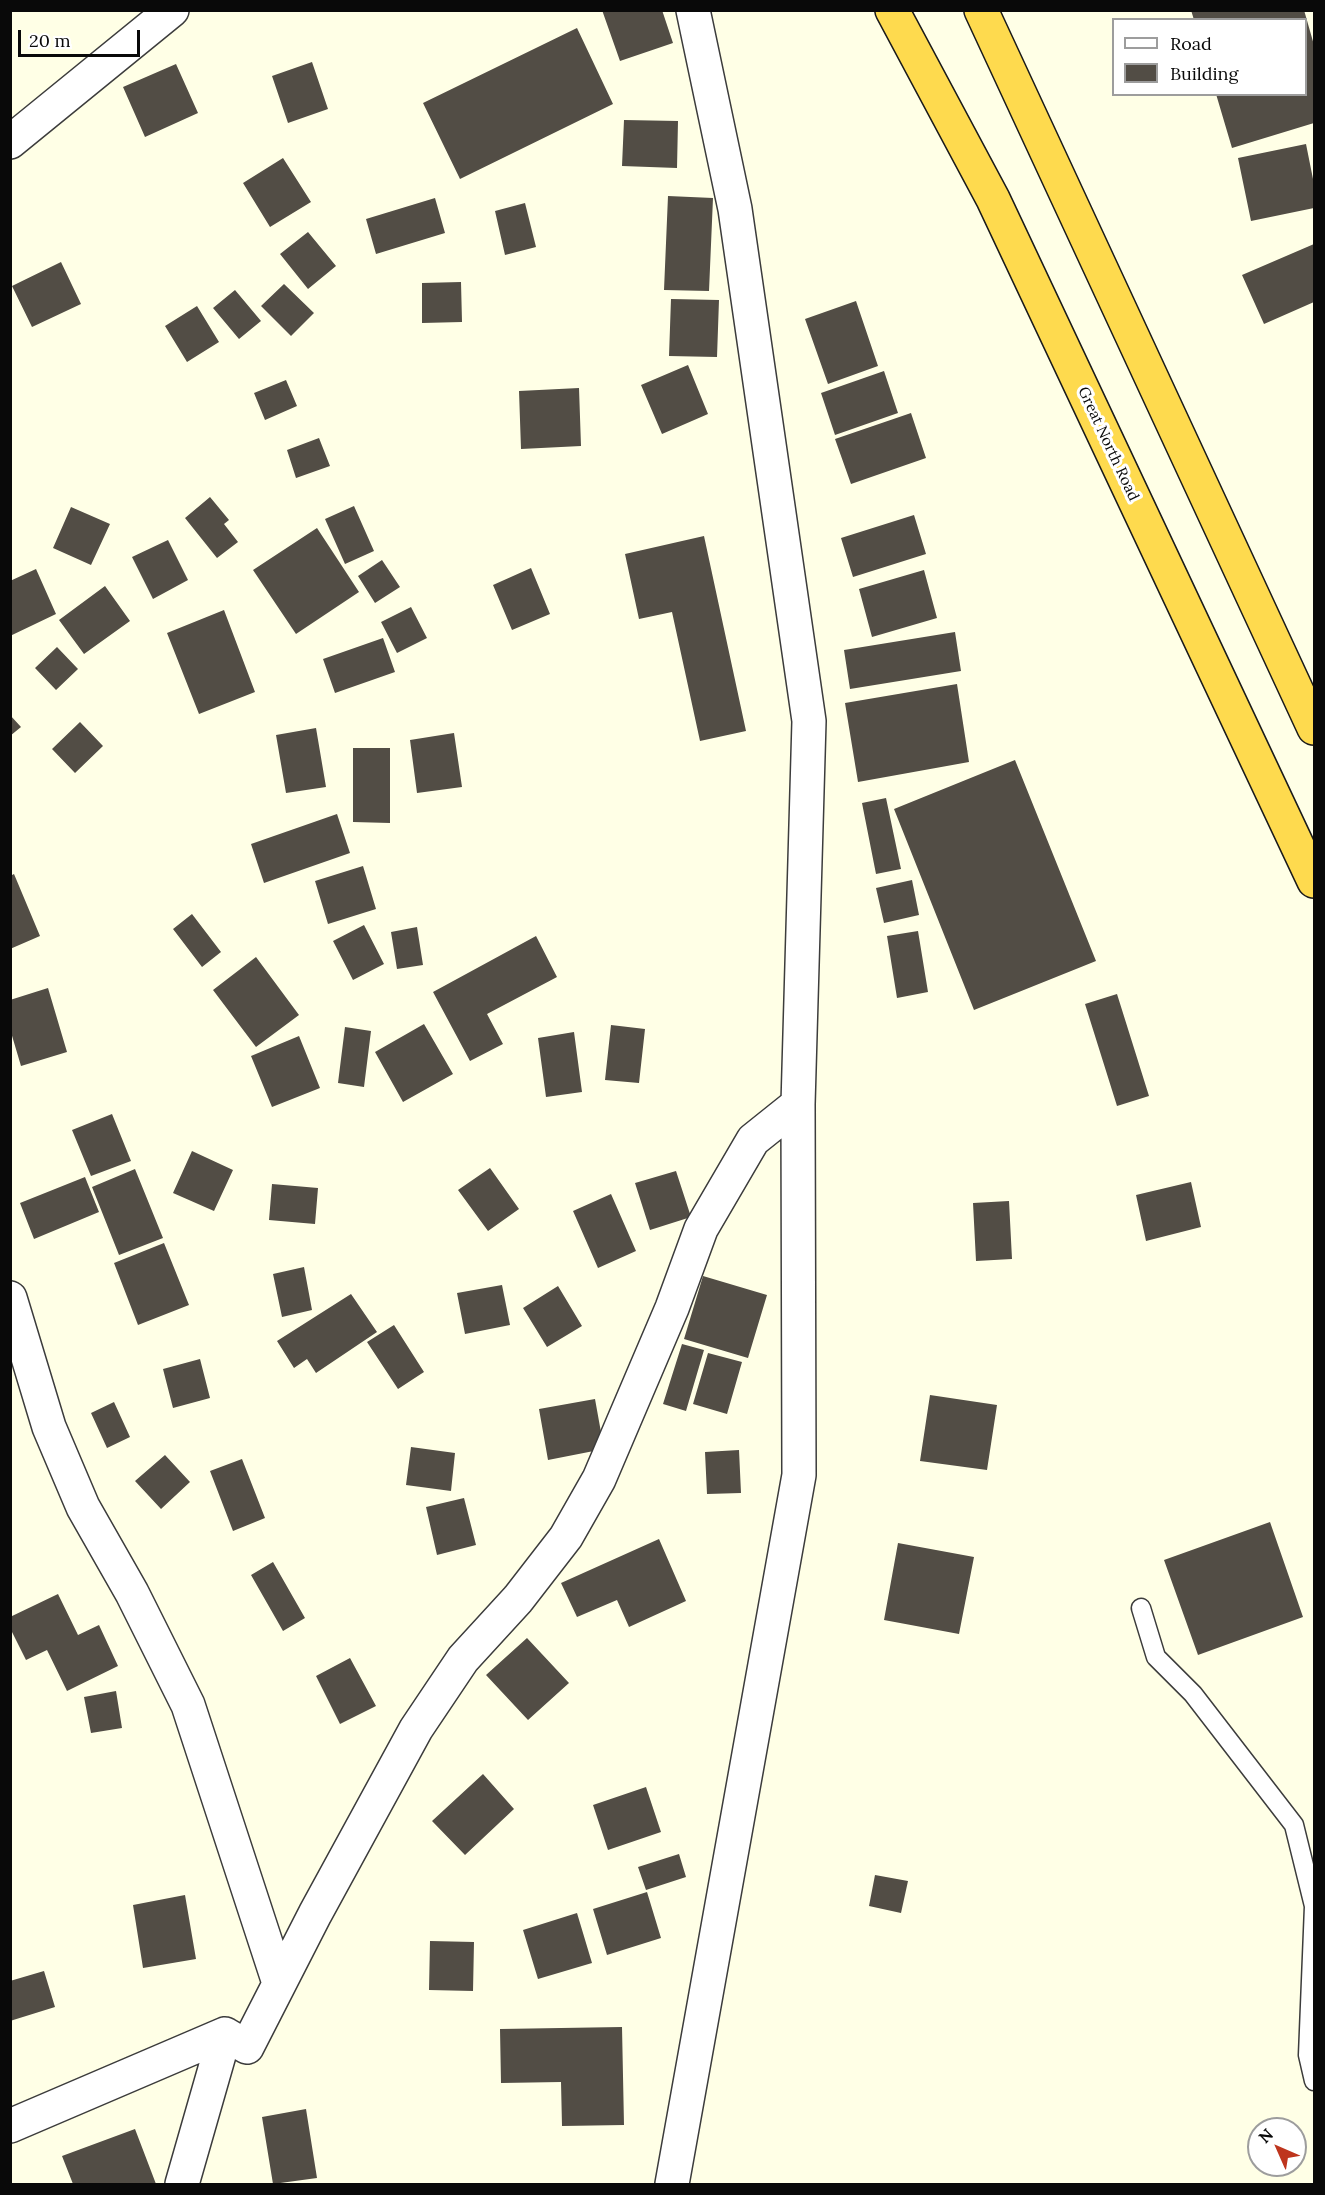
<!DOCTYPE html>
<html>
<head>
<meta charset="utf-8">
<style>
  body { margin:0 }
  #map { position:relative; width:1325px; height:2195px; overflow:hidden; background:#ffffe6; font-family:Lora,serif }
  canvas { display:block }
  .frame { position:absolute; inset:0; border:12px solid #090909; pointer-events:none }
  .legend { position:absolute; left:1112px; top:18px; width:195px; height:78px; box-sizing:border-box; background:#fff; border:2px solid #9d9d9d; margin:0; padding:8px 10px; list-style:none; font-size:18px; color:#090909 }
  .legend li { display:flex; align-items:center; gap:12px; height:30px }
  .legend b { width:30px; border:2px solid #9d9d9d }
  .north { position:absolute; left:1247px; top:2117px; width:60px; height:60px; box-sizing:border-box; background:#fff; border:2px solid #9d9d9d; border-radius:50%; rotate:315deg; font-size:16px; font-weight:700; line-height:24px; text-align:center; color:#090909 }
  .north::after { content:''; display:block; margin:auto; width:21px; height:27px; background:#be351d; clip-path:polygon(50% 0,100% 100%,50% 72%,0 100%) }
  .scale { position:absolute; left:18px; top:30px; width:122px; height:27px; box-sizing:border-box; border:3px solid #090909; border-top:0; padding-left:8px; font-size:18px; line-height:21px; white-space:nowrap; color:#090909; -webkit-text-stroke:4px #fff; paint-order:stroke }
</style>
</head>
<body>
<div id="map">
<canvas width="1325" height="2195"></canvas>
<div class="frame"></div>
<ul class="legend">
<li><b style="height:8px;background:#fff"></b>Road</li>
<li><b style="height:16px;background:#524d45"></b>Building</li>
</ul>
<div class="north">N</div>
<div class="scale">20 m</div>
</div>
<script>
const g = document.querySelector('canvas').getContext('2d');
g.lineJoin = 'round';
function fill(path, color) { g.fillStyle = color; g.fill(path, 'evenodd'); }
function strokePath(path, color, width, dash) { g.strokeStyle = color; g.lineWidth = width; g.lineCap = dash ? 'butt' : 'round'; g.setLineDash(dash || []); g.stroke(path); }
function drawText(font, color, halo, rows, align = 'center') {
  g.font = font + ' Lora,serif'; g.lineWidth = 6; g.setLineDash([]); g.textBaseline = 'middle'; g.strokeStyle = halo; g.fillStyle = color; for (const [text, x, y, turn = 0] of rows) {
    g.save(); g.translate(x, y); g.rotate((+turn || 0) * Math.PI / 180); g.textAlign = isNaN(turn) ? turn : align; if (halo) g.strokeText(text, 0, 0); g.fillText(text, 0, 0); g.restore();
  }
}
fill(new Path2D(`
  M602,10H662L673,43L620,61Z
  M1191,10H1304L1314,45V123L1232,148L1216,94H1306V20H1194Z
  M577,28L613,104L460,179L423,103Z
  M312,62L328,109L288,123L272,76Z
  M176,64L198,113L145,137L123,87Z
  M624,120L678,121L677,168L622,166Z
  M1306,144L1314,184V208L1251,221L1238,158Z
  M283,158L311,202L270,227L243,183Z
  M668,196L713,198L709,291L664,290Z
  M435,198L445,233L376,254L366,219Z
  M525,203L536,247L505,255L495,211Z
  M308,232L336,266L308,289L280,254Z
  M1314,244V302L1264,324L1242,275Z
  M61,262L81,304L32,327L12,286Z
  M461,282L462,322L422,323V283Z
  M284,284L314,313L291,336L261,306Z
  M235,290L261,321L239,339L213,308Z
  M671,299L719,300L717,357L669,356Z
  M856,301L878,366L828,384L805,319Z
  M197,306L219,342L187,362L165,326Z
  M688,365L708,414L662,434L641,385Z
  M884,371L898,413L835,435L821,393Z
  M286,380L297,406L265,420L254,393Z
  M579,388L581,446L521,449L519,391Z
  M911,413L926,458L851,484L835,439Z
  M319,438L330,466L296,478L287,450Z
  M210,497L229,520L224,524L238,542L217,558L185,518Z
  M354,506L374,551L345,564L325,519Z
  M71,507L110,524L91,565L53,548Z
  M914,515L926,554L853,577L841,538Z
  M317,528L359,592L296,634L253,570Z
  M704,536L746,731L700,741L672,612L639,619L625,554Z
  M168,540L188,580L153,599L132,557Z
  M382,560L400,587L375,603L358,576Z
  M531,568L550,614L512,630L493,585Z
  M36,569L56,614L10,636V581Z
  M924,570L937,618L872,637L859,589Z
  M105,586L130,621L84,654L59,620Z
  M411,607L427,638L397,653L381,622Z
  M224,610L255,692L199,714L167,633Z
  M955,632L961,671L850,689L844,650Z
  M383,638L395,672L335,693L323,659Z
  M57,647L78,669L56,690L35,668Z
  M957,684L969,762L858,782L845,703Z
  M10,715L21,727L10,736Z
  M80,722L103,746L75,773L52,749Z
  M316,728L326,787L286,793L276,735Z
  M454,733L462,787L417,793L410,740Z
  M353,748H390V823L353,822Z
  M1015,760L1096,961L974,1010L894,809Z
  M886,798L901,869L876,874L862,803Z
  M337,814L350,853L264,883L251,844Z
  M363,866L376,909L328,924L315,881Z
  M14,874L40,936L10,949V876Z
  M912,880L919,915L884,923L876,888Z
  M192,914L221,952L202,967L173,929Z
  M364,925L384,964L353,980L333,941Z
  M417,927L423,965L397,969L391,932Z
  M918,931L928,992L897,998L887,936Z
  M536,936L557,977L487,1014L503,1044L470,1061L433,992Z
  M256,957L299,1015L256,1047L213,990Z
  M48,988L67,1052L21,1066L10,1029V1000Z
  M1117,994L1149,1096L1117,1106L1085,1004Z
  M424,1024L453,1074L403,1102L375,1052Z
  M611,1025L645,1029L639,1083L605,1080Z
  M345,1027L371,1031L364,1087L338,1083Z
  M574,1032L582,1092L546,1097L538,1038Z
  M299,1036L320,1088L272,1107L251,1056Z
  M112,1114L131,1161L91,1176L72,1130Z
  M192,1151L233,1170L214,1211L173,1193Z
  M490,1168L519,1209L488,1231L458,1190Z
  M135,1169L163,1238L119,1255L92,1187Z
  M676,1171L691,1217L650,1230L635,1183Z
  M85,1177L99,1212L34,1239L20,1203Z
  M1191,1182L1201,1227L1146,1241L1136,1195Z
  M272,1184L318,1188L315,1224L269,1220Z
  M611,1194L636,1251L598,1268L573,1211Z
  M1009,1201L1012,1259L976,1261L973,1203Z
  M164,1243L189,1305L138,1325L114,1263Z
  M304,1267L312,1310L282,1317L273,1274Z
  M703,1276L767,1295L748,1358L684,1339Z
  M502,1285L510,1325L465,1334L457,1293Z
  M558,1286L582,1326L547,1347L523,1308Z
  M351,1294L377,1332L316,1373L307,1359L294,1368L277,1341Z
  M394,1325L424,1372L398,1389L367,1342Z
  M682,1344L704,1350L686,1411L663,1404Z
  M708,1353L742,1362L727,1414L693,1404Z
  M200,1359L210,1398L173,1408L163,1369Z
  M930,1395L997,1405L987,1470L920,1461Z
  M595,1399L604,1449L548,1460L539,1409Z
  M114,1402L130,1437L107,1448L91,1413Z
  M411,1447L455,1453L451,1491L406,1485Z
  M739,1450L741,1493L707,1494L705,1452Z
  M165,1455L190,1482L161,1509L135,1481Z
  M242,1459L265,1518L233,1531L210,1471Z
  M464,1498L476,1545L437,1555L426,1507Z
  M1270,1522L1303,1617L1198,1655L1164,1560Z
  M659,1539L686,1601L629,1627L617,1600L577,1617L561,1583Z
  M898,1543L974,1557L959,1634L884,1620Z
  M273,1562L305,1618L283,1631L251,1575Z
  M58,1594L78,1635L99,1625L118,1666L67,1691L47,1650L26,1660L10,1628V1617Z
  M527,1638L569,1683L528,1720L486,1675Z
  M350,1658L376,1706L340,1724L316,1676Z
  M116,1691L122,1728L91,1733L84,1697Z
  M483,1774L514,1809L465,1855L432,1821Z
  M646,1787L661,1832L608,1850L593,1805Z
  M679,1854L686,1877L646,1890L638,1867Z
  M875,1875L908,1881L901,1913L869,1906Z
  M647,1892L661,1938L607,1955L593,1909Z
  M185,1895L196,1959L143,1968L133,1905Z
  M577,1913L592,1963L538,1979L523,1930Z
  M430,1941L474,1942L473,1991L429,1990Z
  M44,1971L55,2007L10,2021V1981Z
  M622,2027L624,2125L562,2126L561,2082L501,2083L500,2029Z
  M306,2109L317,2178L273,2184L262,2117Z
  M135,2129L156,2184H73L62,2156Z`), '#524d45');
const service = new Path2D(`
  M1141,1608L1156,1657L1193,1694L1294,1825L1314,1906L1308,2055L1314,2081`);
const minor = new Path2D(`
  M10,142L172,10
  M10,1298L49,1427L83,1507L132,1593L188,1705L279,1983
  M10,2126L225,2034
  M182,2184L225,2034L247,2047L315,1914L416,1729L463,1659L518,1599L566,1537L599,1479L672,1308L701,1229L753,1140L798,1104
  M672,2184L799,1475L798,1104L809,721L735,209L693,10`);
const trunk = new Path2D(`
  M892,10L993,199L1314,881
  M981,10L1314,728`);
strokePath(service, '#3c3c3c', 21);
strokePath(minor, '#3c3c3c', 36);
strokePath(trunk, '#1a1a1a', 36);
strokePath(service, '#fff', 18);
strokePath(minor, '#fff', 33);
strokePath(trunk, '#feda4e', 33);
drawText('15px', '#090909', '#fff', [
  ["Great North Road",1108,444,65]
]);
</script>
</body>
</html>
